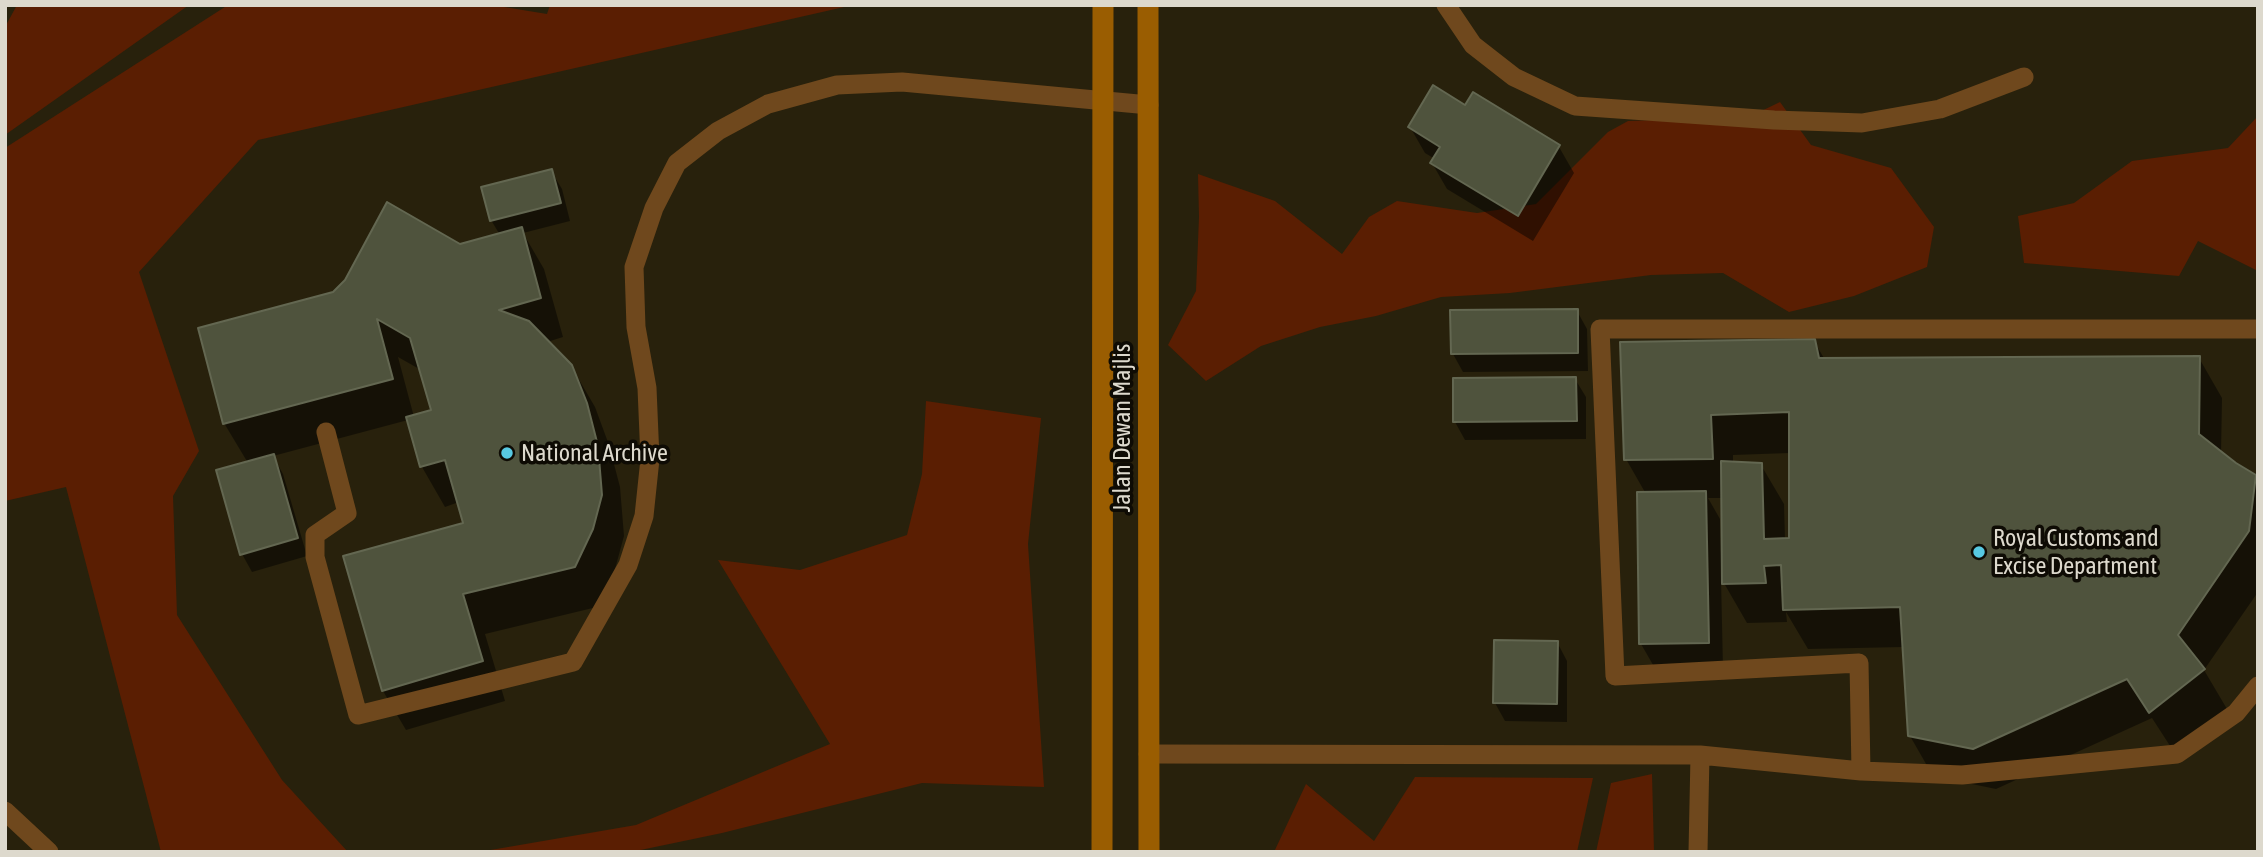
<!DOCTYPE html>
<html>
<head>
<meta charset="utf-8">
<style>
  body { margin:0 }
  #map { position:relative; width:2263px; height:857px; overflow:hidden; background:#28210c; font-family:"Asap Condensed",sans-serif }
  canvas { display:block }
  .frame { position:absolute; inset:0; border:7px solid #ddd9cd; pointer-events:none }
</style>
</head>
<body>
<div id="map">
<canvas width="2263" height="857"></canvas>
<div class="frame"></div>
</div>
<script>
const g = document.querySelector('canvas').getContext('2d');
g.lineJoin = 'round';
function fill(path, color) { g.fillStyle = color; g.fill(path, 'evenodd'); }
function strokePath(path, color, width, dash) { g.strokeStyle = color; g.lineWidth = width; g.lineCap = dash ? 'butt' : 'round'; g.setLineDash(dash || []); g.stroke(path); }
function drawText(font, color, halo, rows, align = 'center') {
  g.font = font + ' "Asap Condensed",sans-serif'; g.lineWidth = 7; g.setLineDash([]); g.textBaseline = 'middle'; g.strokeStyle = halo; g.fillStyle = color; for (const [text, x, y, turn = 0] of rows) {
    g.save(); g.translate(x, y); g.rotate((+turn || 0) * Math.PI / 180); g.textAlign = isNaN(turn) ? turn : align; if (halo) g.strokeText(text, 0, 0); g.fillText(text, 0, 0); g.restore();
  }
}
fill(new Path2D(`
  M17,5H189L5,135V27Z
  M228,5H492L547,14L550,5H853L258,140L139,272L199,451L173,496L177,615L282,780L348,852H161L66,487L5,501V148Z
  M1780,102L1811,145L1891,168L1934,227L1927,267L1854,296L1789,312L1723,273L1651,275L1510,293L1441,297L1376,316L1320,327L1261,346L1206,381L1168,345L1196,291L1199,217L1198,174L1275,201L1342,254L1369,217L1397,201L1477,213L1536,204L1608,132L1628,121L1749,117Z
  M2258,116V271L2198,241L2179,276L2024,263L2018,216L2074,203L2132,161L2228,148Z
  M926,401L1041,418L1028,544L1044,787L922,783L722,833L631,852H479L636,825L830,744L718,560L800,570L907,535L922,474Z
  M1652,774L1654,852H1596L1611,783Z
  M1415,777L1593,778L1577,852H1274L1306,784L1374,841Z`), '#5a1e02');
fill(new Path2D(`
  M1466,107L1559,147L1574,173L1533,241L1447,189L1432,163L1435,159L1425,153L1410,127Z
  M551,171L562,189L570,221L523,233L544,269L563,337L547,342L571,366L595,407L609,445L620,487L624,536L615,569L597,607L485,634L505,701L406,730L383,691L345,557L466,524L459,502L445,507L422,467L408,420L273,456L283,474L307,556L252,572L242,554L248,463L224,423L334,294L460,246L500,235L491,220ZM398,357L421,370L433,412L414,417Z
  M1577,311L1587,329L1588,371L1463,372L1453,354Z
  M1814,341L1825,360L2199,358L2222,398L2221,454L2254,476L2258,482V592L2204,670L2227,709L2174,752L2152,718L1996,789L1933,776L1910,736L1904,647L1808,649L1786,612L1787,622L1747,623L1721,578L1723,669L1656,670L1641,644L1646,494L1626,459ZM1790,453V539L1785,540L1784,504L1761,465L1733,463V455ZM1708,498H1723L1724,558H1721L1720,519Z
  M1575,379L1586,397V439L1465,440L1455,422Z
  M1557,642L1567,661V722L1505,721L1495,703Z`), '#0007');
const building = new Path2D(`
  M1433,85L1465,105L1473,92L1560,145L1518,216L1430,163L1440,147L1408,127Z
  M552,169L561,203L490,221L481,187Z
  M387,202L460,244L522,227L541,298L499,310L529,321L572,365L587,403L598,446L602,495L593,529L575,567L463,594L483,661L382,691L343,556L463,523L445,460L420,467L406,417L431,410L410,338L377,319L393,379L223,424L198,328L333,292L345,280Z
  M1578,309V353L1451,354L1450,310Z
  M1815,339L1819,358L2200,356L2199,434L2236,463L2256,475L2249,531L2178,635L2205,669L2149,713L2127,679L1973,749L1908,736L1900,607L1783,610L1781,565L1764,566L1766,583L1722,584L1721,461L1762,463L1764,539L1789,538V412L1711,415L1713,459L1624,460L1620,342Z
  M1576,377L1577,421L1453,422V378Z
  M274,454L298,538L240,555L216,470Z
  M1706,491L1709,643L1639,644L1637,492Z
  M1494,640L1558,641L1557,704L1493,703Z`);
fill(building, '#4f533d');
strokePath(building, '#636751', 2);
strokePath(new Path2D(`
  M1446,5L1473,45L1514,77L1575,106L1774,120L1862,123L1940,109L2024,77
  M326,432L347,513L315,535V557L358,715L573,662L628,565L644,516L650,459L647,388L636,327L634,267L654,208L677,163L718,131L768,104L837,85L902,82L1149,105
  M1148,754L1700,755L1861,771L1962,775L2177,754L2236,713L2258,686
  M1861,771L1859,663L1615,676L1600,329H2258
  M5,811L49,852
  M1698,852L1700,755`), '#6f481d', 19);
strokePath(new Path2D(`
  M1148,5L1149,852
  M1102,852L1103,5`), '#9a5d01', 21);
for (const [x, y, r, color] of [
  [507,453,7,"#57c9e2"],
  [1979,552,7,"#57c9e2"]
]) { const dot = new Path2D(); dot.arc(x, y, r, 0, 2 * Math.PI); g.fillStyle = color; g.fill(dot); strokePath(dot, '#0e0b04', 2.5); }
drawText('24px', '#ddd9cd', '#0e0b04', [
  ["Jalan Dewan Majlis",1122,428,-90]
]);
drawText('24px', '#ddd9cd', '#0e0b04', [
  ["National Archive",521,453],
  ["Royal Customs and",1993,538],
  ["Excise Department",1993,566]
], 'left');
</script>
</body>
</html>
